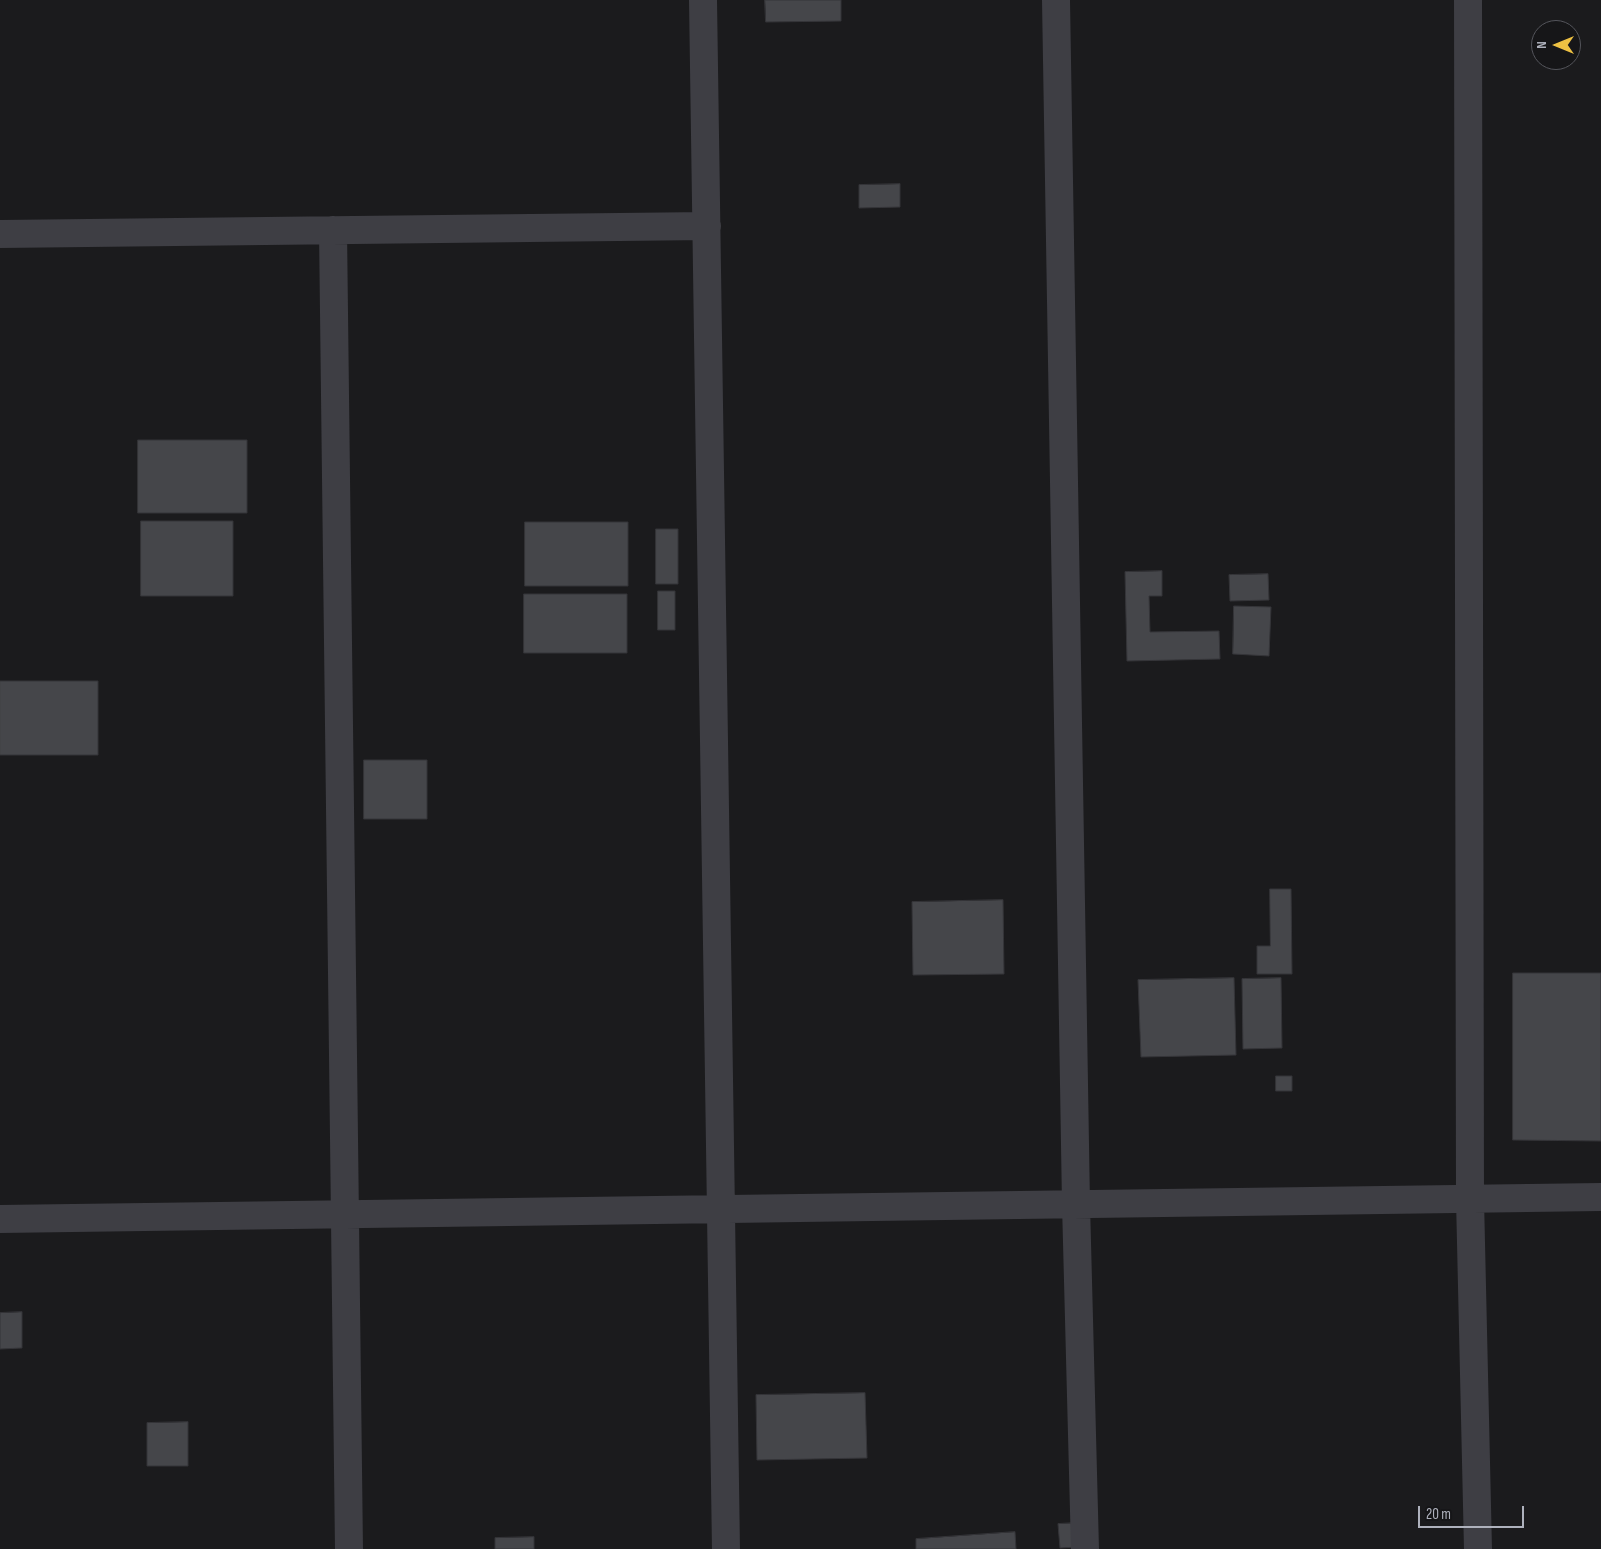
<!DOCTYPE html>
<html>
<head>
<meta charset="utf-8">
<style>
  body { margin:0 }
  #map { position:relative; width:1601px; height:1549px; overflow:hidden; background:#1b1b1d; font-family:"Sofia Sans Condensed",sans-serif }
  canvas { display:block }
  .north { position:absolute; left:1531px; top:20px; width:50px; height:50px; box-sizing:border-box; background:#161618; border:1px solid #53545a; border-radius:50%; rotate:270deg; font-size:14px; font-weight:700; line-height:20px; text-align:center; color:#aeb1bc }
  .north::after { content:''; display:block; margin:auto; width:18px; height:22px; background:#edc143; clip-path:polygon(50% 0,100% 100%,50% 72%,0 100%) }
  .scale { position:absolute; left:1418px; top:1506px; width:106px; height:22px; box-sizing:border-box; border:2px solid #aeb1bc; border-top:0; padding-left:6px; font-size:15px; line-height:18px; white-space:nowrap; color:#aeb1bc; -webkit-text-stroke:4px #161618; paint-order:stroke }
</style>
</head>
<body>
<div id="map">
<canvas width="1601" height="1549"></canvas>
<div class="north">N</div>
<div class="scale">20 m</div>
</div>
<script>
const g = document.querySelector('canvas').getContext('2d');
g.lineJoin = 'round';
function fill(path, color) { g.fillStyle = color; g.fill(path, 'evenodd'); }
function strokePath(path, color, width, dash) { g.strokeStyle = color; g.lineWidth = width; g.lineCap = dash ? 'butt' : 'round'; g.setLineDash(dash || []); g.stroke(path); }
const building = new Path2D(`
  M765,0H841V21L766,22Z
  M900,184V207L859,208V185Z
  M138,440H247V513H138Z
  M141,521H233V596H141Z
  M525,522H628V586H525Z
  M656,529H678V584H656Z
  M1162,571V596H1149L1150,632L1219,631L1220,659L1127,661L1125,572Z
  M1268,574L1269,600L1230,601L1229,575Z
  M658,591H675V630H658Z
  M524,594H627V653H524Z
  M1234,606L1271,607L1269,656L1233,654Z
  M0,681H98V755H0Z
  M364,760H427V819H364Z
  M1270,889H1291L1292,974H1257V946H1270Z
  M1003,900L1004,974L913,975L912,902Z
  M1513,973H1601V1141L1513,1140Z
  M1234,978L1236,1055L1141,1057L1138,980Z
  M1281,978L1282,1048L1243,1049L1242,979Z
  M1276,1076H1292V1091H1276Z
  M22,1312V1348L0,1349V1313Z
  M865,1393L867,1458L757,1460L756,1395Z
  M188,1422V1466H147V1423Z
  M1076,1523L1077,1547L1060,1548L1058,1524Z
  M1015,1532L1016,1549H916V1539Z
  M534,1537V1549H495V1538Z`);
fill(building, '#45464a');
strokePath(building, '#353539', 1);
strokePath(new Path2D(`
  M703,0L726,1549
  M1056,0L1076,1204L1085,1549
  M1468,0L1470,1199L1478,1549
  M333,230L349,1549
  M0,234L707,226
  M0,1219L1601,1197`), '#3e3e44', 28);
</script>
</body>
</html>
